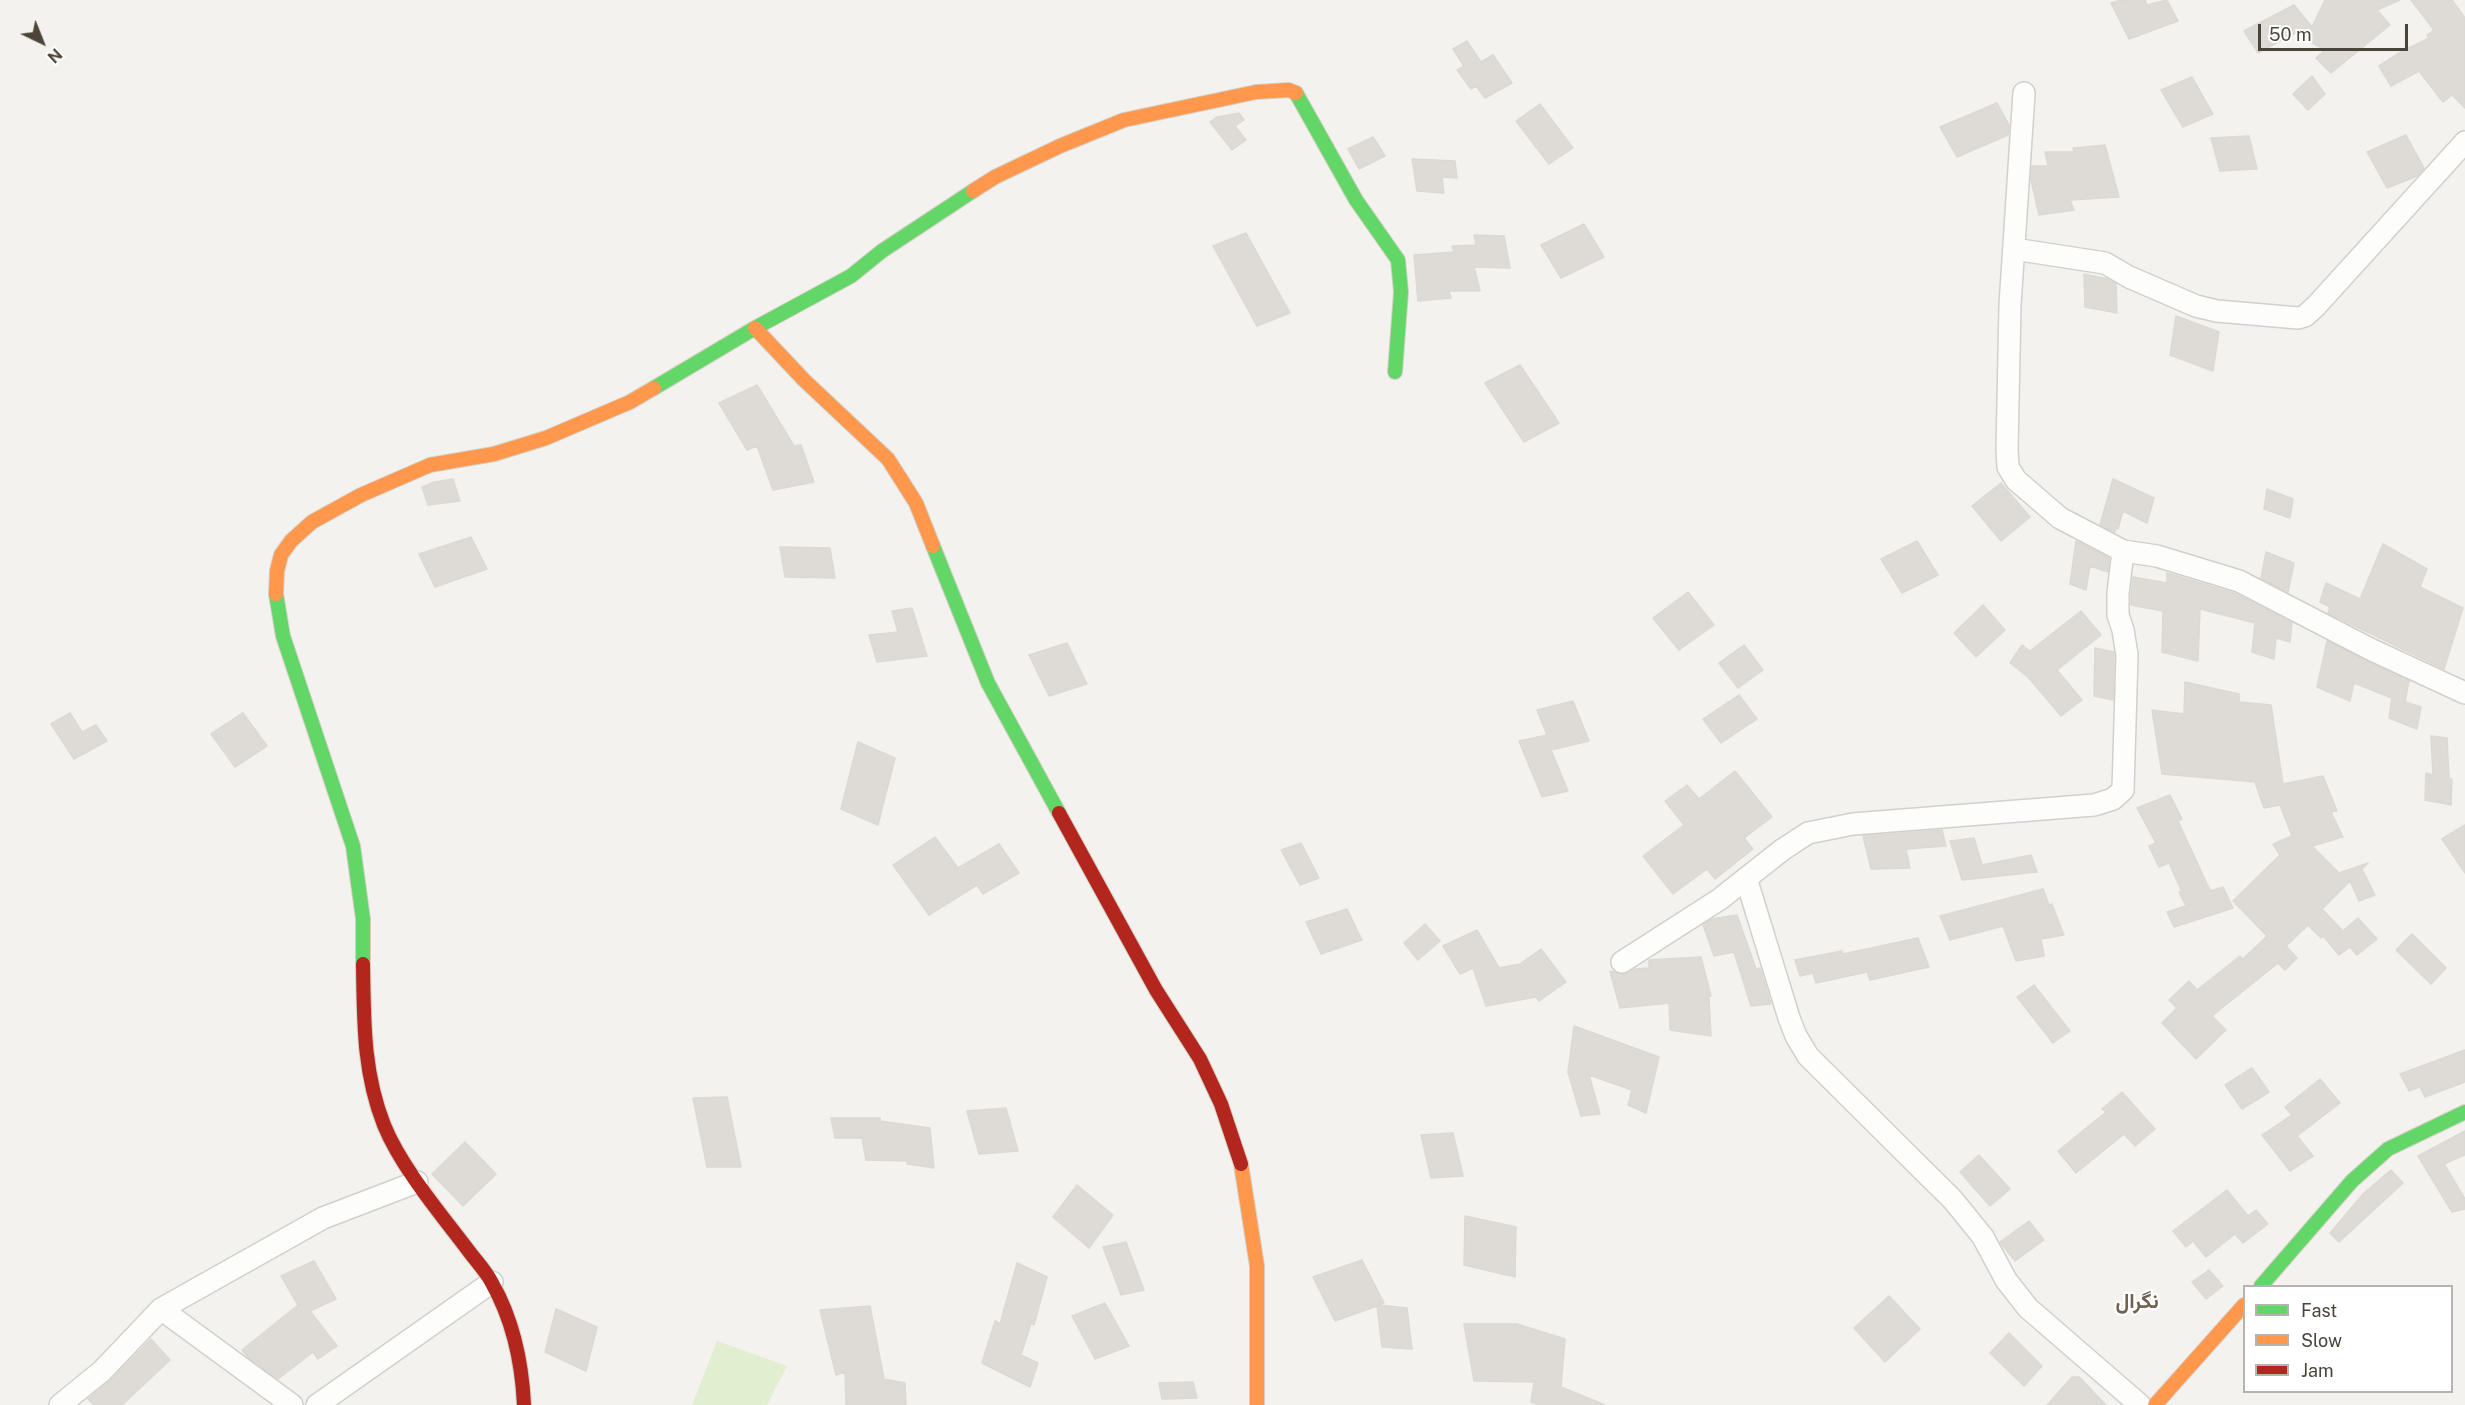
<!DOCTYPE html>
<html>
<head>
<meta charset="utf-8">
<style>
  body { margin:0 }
  #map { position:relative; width:2465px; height:1405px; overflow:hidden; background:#f4f2ee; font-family:"Public Sans",sans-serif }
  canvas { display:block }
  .legend { position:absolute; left:2243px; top:1285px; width:210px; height:108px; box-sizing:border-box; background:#fff; border:2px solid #b7b4b0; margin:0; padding:8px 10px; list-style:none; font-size:18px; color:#4b4439 }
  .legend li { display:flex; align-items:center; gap:12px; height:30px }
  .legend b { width:30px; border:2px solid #b7b4b0 }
  .north { position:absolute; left:12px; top:12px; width:60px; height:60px; -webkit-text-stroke:4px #fff; paint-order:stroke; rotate:137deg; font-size:16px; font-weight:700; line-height:24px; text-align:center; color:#4b4439 }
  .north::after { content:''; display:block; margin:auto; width:21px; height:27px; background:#4b4439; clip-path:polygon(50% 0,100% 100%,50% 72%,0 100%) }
  .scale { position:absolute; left:2258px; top:24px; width:150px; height:27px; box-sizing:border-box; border:3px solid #4b4439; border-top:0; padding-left:8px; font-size:18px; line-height:21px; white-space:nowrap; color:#4b4439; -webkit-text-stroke:4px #fff; paint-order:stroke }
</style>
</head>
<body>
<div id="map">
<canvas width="2465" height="1405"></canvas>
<ul class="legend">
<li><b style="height:8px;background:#63d668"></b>Fast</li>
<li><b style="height:8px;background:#ff974d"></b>Slow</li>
<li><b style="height:8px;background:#b3261e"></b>Jam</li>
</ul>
<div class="north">N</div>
<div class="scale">50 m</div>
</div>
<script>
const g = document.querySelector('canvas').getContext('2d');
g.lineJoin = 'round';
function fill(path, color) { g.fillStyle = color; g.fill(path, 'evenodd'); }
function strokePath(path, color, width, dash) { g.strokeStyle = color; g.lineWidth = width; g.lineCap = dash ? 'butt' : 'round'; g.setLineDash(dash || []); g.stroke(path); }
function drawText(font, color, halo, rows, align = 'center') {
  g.font = font + ' "Public Sans",Vazirmatn,sans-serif'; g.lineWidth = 4.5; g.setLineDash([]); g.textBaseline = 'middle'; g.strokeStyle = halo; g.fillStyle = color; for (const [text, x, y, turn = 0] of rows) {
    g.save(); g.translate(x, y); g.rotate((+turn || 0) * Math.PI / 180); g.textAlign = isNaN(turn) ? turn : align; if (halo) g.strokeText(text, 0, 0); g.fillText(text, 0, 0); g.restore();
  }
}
fill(new Path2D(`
  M717,1341L787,1366L767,1405H692Z`), '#e1eecf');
const building = new Path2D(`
  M2121,0H2145L2147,5L2167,0L2178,21L2129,39L2111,3Z
  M2325,0H2400L2377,10L2390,25L2331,73L2316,58L2325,50L2295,33L2258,53L2244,31L2294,5L2312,27Z
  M2411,0H2452L2465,18V108L2452,95L2443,102L2419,71L2391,86L2379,66L2399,53L2429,38L2427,35L2434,30Z
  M1467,41L1481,62L1493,55L1512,83L1485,98L1476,86L1471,89L1457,70L1464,66L1453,49Z
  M2312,76L2325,94L2308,110L2293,94Z
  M2192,77L2213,114L2183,127L2161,90Z
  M1997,103L2009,125L2008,135L1957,157L1940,127Z
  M1540,104L1573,148L1549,164L1516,121Z
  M1239,113L1244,120L1235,126L1246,140L1232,150L1210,122L1217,117Z
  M2406,135L2424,168L2417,176L2387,188L2367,152Z
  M2249,136L2257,169L2220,171L2211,138Z
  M1373,137L1385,156L1359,169L1348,149Z
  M2105,145L2119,197L2070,200L2074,210L2039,215L2031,180L2032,166H2048L2045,152H2074L2073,148Z
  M1412,159L1455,161L1457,178L1442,177L1444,193L1417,191Z
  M1584,224L1604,257L1561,278L1541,245Z
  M1246,233L1290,313L1257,326L1213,246Z
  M1474,235L1504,236L1510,268L1474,267L1480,291H1449L1451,298L1418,301L1414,255L1454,252L1452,246L1476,245Z
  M2084,274L2107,279L2116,284L2117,313L2085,307Z
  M2176,316L2219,332L2213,371L2170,355Z
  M1520,365L1559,423L1524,442L1485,383Z
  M757,385L794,446L801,445L814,482L773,490L757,446L747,450L719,403Z
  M453,479L460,501L428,505L422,487L435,482Z
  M2113,479L2154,498L2147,523L2123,511L2118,529L2115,528V532L2100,525Z
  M2001,483L2030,517L2001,541L1972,506Z
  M2267,489L2293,499L2290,518L2264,509Z
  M471,537L487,569L435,587L419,554Z
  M1917,541L1938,575L1902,593L1881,559Z
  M2076,541L2109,558L2108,572L2090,566L2086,590L2070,584Z
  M2383,544L2427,569L2420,587L2463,608L2444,669L2328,613L2330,607L2320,602L2326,583L2360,599Z
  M780,547L830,548L835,578L785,577Z
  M2266,552L2294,563L2288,592L2261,578Z
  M2167,573L2234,593L2292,623L2290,642L2276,638L2274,659L2252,652L2255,623L2200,609L2198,661L2162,652L2163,611L2131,605V594L2133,577L2167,583Z
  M1688,592L1714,625L1679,650L1653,618Z
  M1983,605L2005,630L1976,657L1954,633Z
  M912,608L927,656L877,662L869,635L898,632L892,611Z
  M2081,611L2101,635L2057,670L2082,700L2061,716L2028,677L2010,663L2022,645L2030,651Z
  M2327,641L2409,681L2405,702L2421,707L2417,729L2389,718L2392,698L2354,683L2350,701L2317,687Z
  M1067,643L1087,684L1049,696L1029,655Z
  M1744,645L1763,670L1738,688L1719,663Z
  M2095,648L2114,652L2113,700L2094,696Z
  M2185,682L2239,694V702L2271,705L2283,784L2323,776L2337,811L2331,812L2343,837L2312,846L2339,873L2368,863L2362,869L2375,895L2359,901L2350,881L2322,909L2343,931L2358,918L2377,939L2357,955L2350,947L2339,955L2323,936L2321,938L2308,925L2286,946L2297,958L2285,970L2278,963L2212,1016L2226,1030L2196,1059L2162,1023L2177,1008L2169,1000L2189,981L2197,990L2240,956L2243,959L2267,936L2233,901L2280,855L2273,844L2292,836L2280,805L2264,808L2255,782L2162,774L2152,710L2184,714Z
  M1739,695L1757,719L1721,743L1703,719Z
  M1573,701L1589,741L1551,750L1568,791L1542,797L1519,741L1547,735L1537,710Z
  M70,713L82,732L96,725L107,741L74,759L51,724Z
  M243,713L267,746L235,767L211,734Z
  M2431,736L2447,738L2449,779H2452L2451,805L2425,800L2426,773L2433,775Z
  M858,742L895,758L878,825L841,809Z
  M1735,771L1772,817L1744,838L1753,849L1715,879L1707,869L1673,894L1643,856L1684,825L1665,801L1687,785L1699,799Z
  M2170,795L2182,819L2178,821L2207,884L2211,891L2223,887L2233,908L2174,927L2167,912L2186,906L2179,892H2182L2169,863L2159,867L2149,846L2156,843L2137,808Z
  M2465,825V873L2442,839Z
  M1942,830L1946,846L1906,849L1910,868L1871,869L1863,836Z
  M935,837L958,868L999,844L1019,873L983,894L977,885L929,915L893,865Z
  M1974,838L1982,865L2031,855L2037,872L1962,880L1950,841Z
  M1301,843L1319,878L1300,885L1281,850Z
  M2043,889L2049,905L2052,904L2064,935L2041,939L2044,956L2016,961L2003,926L1950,940L1940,916Z
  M1347,909L1362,940L1321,954L1306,922Z
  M1737,915L1756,969L1760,968L1771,1004L1751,1006L1734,952L1714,956L1703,925L1712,919Z
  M1425,924L1440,941L1418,960L1404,943Z
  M1477,930L1499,968L1520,964L1541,949L1566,982L1539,1001L1536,997L1486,1006L1473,968L1460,974L1443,946Z
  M2412,934L2446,968L2431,984L2396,950Z
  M1918,938L1929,967L1870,980L1867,972L1816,983L1813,973L1800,976L1795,960L1842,951L1843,954Z
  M1701,957L1711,996H1709L1711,1036L1670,1030L1669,1003L1620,1008L1610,971L1623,975L1635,969L1649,968V960Z
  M2034,985L2070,1031L2053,1043L2017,997Z
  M1574,1026L1659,1057L1646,1113L1628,1105L1632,1090L1589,1075L1600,1114L1581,1116L1568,1072Z
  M2465,1050V1082L2425,1097L2420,1087L2409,1091L2400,1074Z
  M2252,1068L2269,1092L2242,1109L2225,1085Z
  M2320,1079L2340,1103L2297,1136L2313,1156L2290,1171L2262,1135L2292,1115L2285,1107Z
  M2122,1092L2155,1129L2135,1146L2124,1134L2076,1173L2058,1151L2106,1112L2102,1109Z
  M727,1097L741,1167H707L693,1098Z
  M1006,1108L1018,1151L979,1154L967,1111Z
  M831,1118H880V1121L930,1128L934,1168L907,1164V1161L866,1160L862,1138H835Z
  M2465,1131V1155L2444,1164L2465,1199V1209L2452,1212L2418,1156Z
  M1453,1133L1463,1176L1431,1178L1421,1135Z
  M465,1142L496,1174L463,1206L432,1174Z
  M1979,1155L2010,1189L1990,1206L1960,1172Z
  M2391,1170L2403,1183L2339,1242L2330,1233L2364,1193Z
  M1077,1185L1113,1215L1089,1248L1053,1217Z
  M2227,1190L2248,1216L2256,1210L2268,1224L2243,1243L2235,1234L2206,1257L2193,1241L2186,1247L2173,1231Z
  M1465,1216L1516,1227L1515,1277L1464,1265Z
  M2029,1221L2044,1240L2015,1261L2000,1242Z
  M1126,1242L1144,1290L1121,1295L1103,1247Z
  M1362,1260L1384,1303L1378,1305L1407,1308L1412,1349L1382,1347L1377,1306L1335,1321L1313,1277Z
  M314,1261L336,1299L310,1311L337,1346L318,1359L313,1352L278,1379L248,1357L242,1350L298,1305L281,1276Z
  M1017,1263L1047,1277L1034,1325L1031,1323L1021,1355L1038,1363L1030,1387L982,1363L995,1321L1000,1324Z
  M2209,1270L2223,1286L2206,1299L2192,1282Z
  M1889,1296L1920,1329L1885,1362L1854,1328Z
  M1105,1303L1129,1346L1095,1359L1072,1316Z
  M870,1306L884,1379L905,1383L906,1405H846L845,1372L836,1375L820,1310Z
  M556,1309L597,1327L586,1371L545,1352Z
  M1464,1324H1517L1565,1339L1561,1387L1605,1405H1539L1531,1402L1534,1382L1474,1381Z
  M2009,1333L2042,1366L2024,1386L1990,1353Z
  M151,1339L170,1360L122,1405H94L88,1399L111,1380Z
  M2072,1377H2079L2106,1405H2047Z
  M1193,1382L1197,1398L1162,1399L1159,1383Z`);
fill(building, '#dedbd6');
strokePath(building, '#dcd9d4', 1.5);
const street = new Path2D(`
  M2024,93L2010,305L2007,449L2008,467L2016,480L2060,518L2123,551L2157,556L2239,581L2370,649L2465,693
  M2014,249L2105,263L2129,277L2196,306L2217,311L2298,318L2305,316L2316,306L2465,142
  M1746,878L1789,1018L1796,1036L1808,1056L1953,1200L1983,1237L2006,1280L2028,1308L2140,1405
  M1622,962L1720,899L1782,850L1808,833L1853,824L2094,805L2113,799L2123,790L2127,655L2123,630L2118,615V593L2123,551
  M161,1309L292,1405
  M60,1405L102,1371L161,1309L323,1218L417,1182
  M317,1405L492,1282`);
const fast = new Path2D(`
  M1296,93L1356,200L1398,260L1401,292L1395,372
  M654,388L755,328L851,276L882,251L973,191
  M933,546L988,683L1059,813
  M276,594L283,636L353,846L363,919V964
  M2261,1286L2352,1181L2388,1149L2465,1112`);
const slow = new Path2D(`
  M973,191L995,177L1060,146L1124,120L1256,92L1289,90L1296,93
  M755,328L804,380L888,459L916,503L933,546
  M276,594L277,571L281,555L291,541L312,522L361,495L430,465L494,454L546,438L630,402L654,388
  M1241,1164L1257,1266V1405
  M2155,1405L2244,1305`);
const jam = new Path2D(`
  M1059,813L1156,990L1200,1059L1221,1104L1241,1164
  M363,964C364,1021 363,1072 384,1125C401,1167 440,1213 468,1250C476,1261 486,1271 492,1283C513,1320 522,1363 524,1405`);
strokePath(street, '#d2d0cb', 24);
strokePath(fast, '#d3cfc5', 16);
strokePath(slow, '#d3cfc5', 16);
strokePath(jam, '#d3cfc5', 16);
strokePath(street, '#fdfdfc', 21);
strokePath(fast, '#63d668', 14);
strokePath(slow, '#ff974d', 14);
strokePath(jam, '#b3261e', 14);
drawText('bold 21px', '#6e6250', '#fff', [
  ["نگرال",2137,1302]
]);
</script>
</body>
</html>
